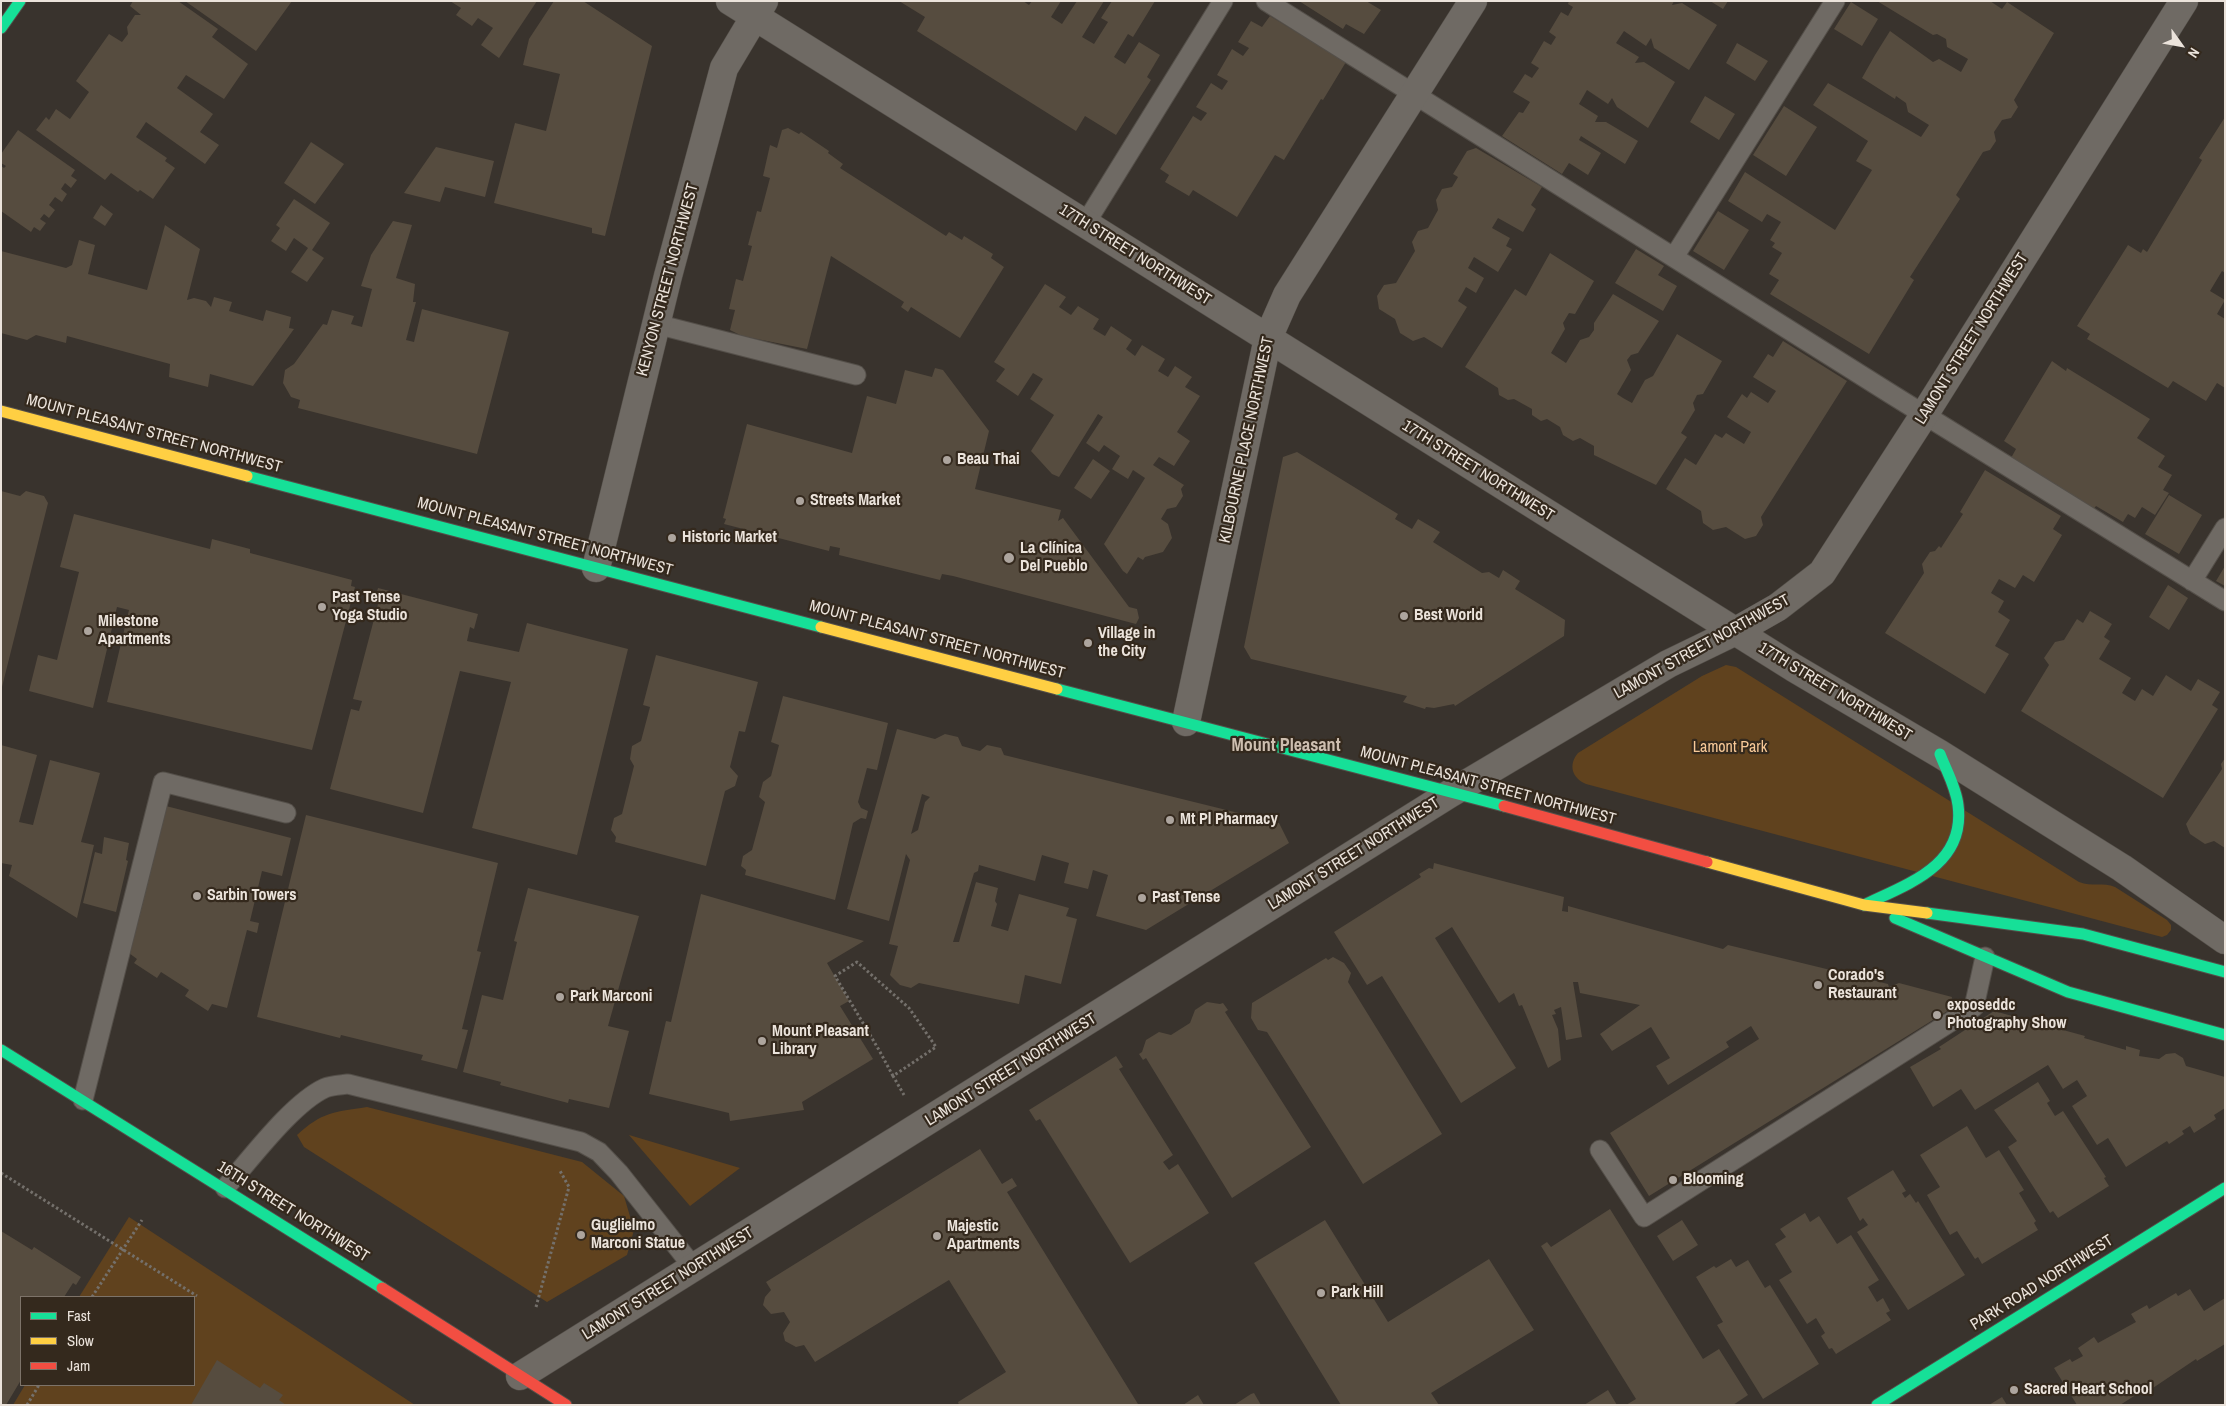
<!DOCTYPE html>
<html>
<head>
<meta charset="utf-8">
<style>
  body { margin:0 }
  #map { position:relative; width:2226px; height:1406px; overflow:hidden; background:#39332d; font-family:"Archivo Narrow",sans-serif }
  canvas { display:block }
  .frame { position:absolute; inset:0; border:2px solid #ebe3db; pointer-events:none }
  .legend { position:absolute; left:20px; top:1296px; width:175px; height:90px; box-sizing:border-box; background:#34291d; border:1px solid #7d7369; margin:0; padding:6px 9px; list-style:none; font-size:15px; color:#ebe3db }
  .legend li { display:flex; align-items:center; gap:10px; height:25px }
  .legend b { width:25px; border:1px solid #7d7369 }
  .north { position:absolute; left:2156px; top:20px; width:50px; height:50px; -webkit-text-stroke:4px #34291d; paint-order:stroke; rotate:122deg; font-size:14px; font-weight:700; line-height:20px; text-align:center; color:#ebe3db }
  .north::after { content:''; display:block; margin:auto; width:18px; height:22px; background:#ebe3db; clip-path:polygon(50% 0,100% 100%,50% 72%,0 100%) }
</style>
</head>
<body>
<div id="map">
<canvas width="2226" height="1406"></canvas>
<div class="frame"></div>
<ul class="legend">
<li><b style="height:6px;background:#16e098"></b>Fast</li>
<li><b style="height:6px;background:#ffcf43"></b>Slow</li>
<li><b style="height:6px;background:#f24e42"></b>Jam</li>
</ul>
<div class="north">N</div>
</div>
<script>
const g = document.querySelector('canvas').getContext('2d');
g.lineJoin = 'round';
function fill(path, color) { g.fillStyle = color; g.fill(path, 'evenodd'); }
function strokePath(path, color, width, dash) { g.strokeStyle = color; g.lineWidth = width; g.lineCap = dash ? 'butt' : 'round'; g.setLineDash(dash || []); g.stroke(path); }
function drawText(font, color, halo, rows, align = 'center') {
  g.font = font + ' "Archivo Narrow",sans-serif'; g.lineWidth = 4.5; g.setLineDash([]); g.textBaseline = 'middle'; g.strokeStyle = halo; g.fillStyle = color; for (const [text, x, y, turn = 0] of rows) {
    g.save(); g.translate(x, y); g.rotate((+turn || 0) * Math.PI / 180); g.textAlign = isNaN(turn) ? turn : align; if (halo) g.strokeText(text, 0, 0); g.fillText(text, 0, 0); g.restore();
  }
}
fill(new Path2D(`
  M1726,665L1736,667L2079,882C2092,887 2103,882 2115,887L2167,920L2171,925V930L2167,935L2162,937L1586,784C1572,778 1568,765 1578,753L1702,676Z
  M367,1107L582,1162L624,1196L634,1230L627,1255L547,1302L304,1147L297,1135C322,1112 334,1112 367,1107Z
  M629,1135L740,1168L690,1206Z
  M129,1217L415,1405H13L25,1385H194V1297H79Z`), '#60421e');
fill(new Path2D(`
  M133,1H178L218,29L212,37L248,64L224,99L186,75L177,88L213,114L200,132L219,145L205,164L146,122L136,137L167,158L165,161L175,168L153,199L140,190L138,192L111,173L105,180L36,130L46,117L49,120L56,109L70,119L89,92L76,81L109,34L122,42L128,34L127,27L135,15H141L130,6Z
  M185,1H292L256,51Z
  M450,1H537L499,58L481,45L493,28L478,18L472,26L456,15L461,8Z
  M554,1H583L652,46L605,236L592,233V228L494,203L515,123L546,131L560,74L523,65L529,39Z
  M899,1H1023L1029,5L1032,1H1061L1051,17L1062,24L1077,1H1104L1082,37L1094,44L1108,22L1101,18L1112,1H1155L1133,37L1128,34L1114,57L1125,64L1139,42L1160,55L1147,77L1151,80L1116,135L1085,116L1076,131L917,31L925,17Z
  M1299,1H1366L1381,10L1364,34L1346,24L1343,29Z
  M1569,1H1674L1672,5L1682,3L1717,25L1689,70L1654,48L1651,38L1646,46L1624,31L1616,43L1639,57L1635,63L1644,62L1675,82L1648,128L1617,107L1612,98L1608,104L1587,90L1579,104L1598,116L1595,122H1606L1638,141L1625,164L1581,136L1579,140L1601,153L1588,175L1569,163L1562,174L1502,136L1519,112L1523,113L1530,102L1513,92L1525,74L1532,78L1539,68L1531,63L1544,41L1551,45L1556,37L1549,32L1561,12L1568,16L1573,7L1568,4Z
  M1710,1H1728L1723,9Z
  M1877,1H1990L2002,9L2007,2L2054,33L2014,100L2018,107L2011,118L2002,120L1994,132L1996,141L1990,150L1983,152L1956,195L1960,199L1910,277L1914,280L1869,354L1770,294L1779,280L1769,274L1782,253L1772,247L1775,243L1770,240L1781,222L1767,214L1762,222L1728,201L1745,172L1835,230L1872,170L1856,161L1868,141L1813,105L1828,83L1921,137L1929,125L1908,112L1906,103L1896,96L1895,99L1862,78L1875,55L1890,31L1933,62L1939,59L1961,72L1968,59L1947,47L1946,39L1937,34L1933,35Z
  M1851,2L1878,19L1862,46L1834,29Z
  M1270,16L1346,62L1323,100L1321,99L1284,160L1275,155L1237,217L1193,190L1189,196L1165,182L1169,175L1160,169L1193,116L1201,121L1207,113L1196,107L1211,83L1222,90L1228,81L1217,75L1232,49L1243,56L1249,48L1238,42L1251,21L1262,27Z
  M1737,43L1768,61L1755,81L1726,63Z
  M1705,96L1735,114L1719,140L1690,122Z
  M1784,106L1817,127L1786,176L1753,155Z
  M2225,117V273L2222,271L2210,291L2225,300L2217,314L2225,319V388L2217,383L2206,401L2173,381L2168,388L2087,339L2090,334L2077,326L2128,245L2141,253L2143,249L2147,252L2202,160L2199,158Z
  M788,128L799,134L801,132L829,151L828,153L843,164L840,168L946,236L949,232L962,240L964,236L993,254L991,258L1004,267L960,338L911,307L908,312L901,307L904,302L831,256L807,349L742,336L730,330L735,310L729,309L736,279L743,281L752,246L748,245L756,215L757,211L761,212L770,178L763,176L770,145L777,148L782,130Z
  M18,130L75,170L71,176L77,180L71,188L65,183L61,189L67,194L62,202L55,197L49,205L55,210L49,218L44,214L40,219L46,223L40,231L34,227L31,232L1,211V166L4,168L6,166L1,163V154Z
  M311,142L344,164L315,204L284,183Z
  M436,147L494,161L485,197L445,187L440,202L404,193Z
  M1476,148L1542,187L1531,205L1536,209L1523,232L1498,218L1492,228L1510,238L1506,246L1512,249L1498,272L1474,257L1468,268L1484,278L1476,293L1466,287L1458,301L1467,307L1442,348L1424,337L1413,341L1400,333L1395,319L1379,309L1377,296L1384,285L1396,283L1415,251L1412,242L1418,231L1428,228L1438,210L1436,200L1442,189L1452,187L1458,177L1453,174L1467,151Z
  M294,199L330,223L312,250L324,258L307,282L291,272L308,248L294,238L286,251L271,241L280,228L276,225Z
  M101,205L113,214L105,226L93,218Z
  M1718,211L1749,230L1724,270L1693,251Z
  M393,221L412,225L396,278L415,284L413,302H416L406,340L414,342L422,309L509,332L477,454L298,408L300,400L291,397L283,383L285,370L294,364L323,324L327,325L332,310L354,316L351,324L362,327L372,289L361,286L371,255Z
  M165,225L200,249L187,300L194,298L206,301L211,307L214,297L232,302L229,311L263,321L266,310L291,317L289,328L294,329L253,386L210,374L208,387L169,377L170,364L67,336L66,343L36,335L27,340L1,333V251L66,268L72,265L79,240L95,245L88,274L147,290Z
  M1636,249L1664,266L1658,275L1677,286L1663,311L1615,283Z
  M1550,253L1594,281L1575,314L1569,313L1563,323L1565,329L1551,353L1566,363L1580,340L1589,337L1594,330V323L1613,294L1659,321L1638,353L1631,355L1627,360L1631,370L1617,394L1623,398L1632,403L1645,380L1653,376L1677,334L1722,361L1703,394L1697,395L1693,403L1695,410L1681,433L1687,437L1656,485L1594,455V446L1580,438L1573,441L1563,435L1560,427L1547,419L1541,421L1532,415V409L1514,399L1508,400L1499,395L1498,388L1465,367L1515,289L1526,296Z
  M1045,284L1066,297L1059,307L1071,315L1078,306L1099,319L1093,329L1105,336L1111,326L1132,340L1126,349L1135,356L1142,345L1165,359L1158,371L1168,377L1175,366L1192,377L1185,387L1200,396L1177,432L1190,441L1174,466L1159,457L1153,465L1184,485L1181,489L1183,496L1176,507L1167,509L1161,519L1168,524L1172,538L1163,552L1145,557L1143,560L1138,557L1127,574L1123,571L1104,544L1145,478L1133,470L1128,479L1112,469L1120,456L1104,445L1099,452L1086,443L1103,417L1098,414L1059,477L1052,474L1031,451L1054,415L1030,399L1043,379L1033,373L1018,396L996,381L1005,369L994,362Z
  M1783,341L1847,381L1761,517L1763,525L1756,536L1745,539L1726,527L1713,530L1703,523L1701,511L1666,489L1685,458L1696,465L1715,434L1722,438L1726,433L1744,444L1751,432L1727,417L1742,394L1747,398L1751,392L1768,403L1776,391L1753,377L1768,354L1773,357Z
  M2052,361L2066,371L2067,368L2150,419L2137,438L2165,456L2158,467L2172,475L2163,490L2169,493L2155,515L2142,507L2135,518L2128,514L2123,522L2096,506L2093,510L2011,458L2016,449L2004,441Z
  M935,368L943,370L989,431L975,489L1061,510L1058,521L1063,518L1129,607L1137,609L1139,618L1136,624L953,576L942,574L940,580L839,555L840,548L830,546L829,551L724,524L726,519L723,518L747,424L852,453L867,396L896,404L905,370L932,377Z
  M1297,452L1398,514L1395,519L1412,529L1418,519L1440,532L1433,542L1482,573L1489,572L1499,578L1503,570L1520,581L1515,589L1565,620L1564,636L1455,706L1454,704L1434,708L1426,707L1425,709L1403,702L1407,696L1251,659L1244,647L1283,457Z
  M1093,459L1110,471L1091,499L1074,488Z
  M1985,470L2061,516L2053,529L2062,535L2034,582L2023,575L2015,588L1999,579L1991,593L2004,601L1998,612L2010,620L1995,646L2009,654L1985,694L1885,633L1924,573L1922,564L1930,552L1935,551L1939,546L1941,548L1963,514L1960,512Z
  M1,491L20,496L26,491L44,496L48,503L2,687Z
  M2169,495L2202,515L2179,554L2145,534Z
  M74,514L210,549L212,539L250,549V553L352,580L351,586L355,587L312,750L107,702L129,610L117,607L93,708L29,691L38,655L57,660L79,572L60,567Z
  M2225,566V586L2216,581Z
  M2168,585L2188,598L2169,630L2149,617Z
  M378,588L478,614L474,629L470,627L467,641L519,652L527,623L628,649L577,855L472,828L511,682L460,671L423,813L330,789L351,709L359,711L362,701L353,699L378,604L374,602Z
  M2090,611L2112,624L2104,637L2110,641L2099,659L2131,678L2122,693L2135,701L2142,689L2153,696L2166,675L2191,691L2198,679L2220,692L2212,705L2218,709L2163,798L2021,711L2049,665L2044,658L2055,642L2064,640L2077,619L2083,623Z
  M656,655L758,682L745,732L739,731L730,767L738,776L735,786L725,791L706,866L615,842L616,837L611,830L614,818L622,814L634,766L630,759L632,746L641,741L650,707L643,705Z
  M783,696L888,723L877,770L867,768L858,802L861,808L868,811L866,819L861,818L853,823L835,900L745,875L746,870L741,866L743,856L752,850L765,802L759,797L763,782L771,776L779,745L771,742Z
  M897,729L935,739L945,734L958,737L962,746L980,751L987,745L1001,748L1004,755L1279,823L1289,843L1146,930L1096,916L1108,875L1093,870L1088,889L1064,883L1069,863L1042,855L1035,881L979,865L978,871L974,873L953,942H959L976,882L998,888L995,901L997,904L991,926L1008,931L1019,894L1069,908L1066,916L1077,919L1061,984L1025,975L1019,1004L919,983L911,988L900,985L890,975L898,946L889,944L910,860L906,854L889,921L847,909ZM922,794L930,797L925,802L918,830L911,834Z
  M1,745L37,755L19,822L33,825L50,760L100,773L81,842L94,845L77,918L9,876L12,865L1,863Z
  M2225,758V848L2214,841L2205,844L2190,834L2186,824L2222,769L2221,764Z
  M162,805L291,838L282,876L262,871L250,921L259,923L257,933L247,930L227,1008L212,1004L208,1011L185,996L189,990L161,972L157,978L134,963L137,959L125,950Z
  M306,815L498,863L477,951L481,952L462,1029L468,1030L457,1069L421,1060L423,1055L341,1035L340,1038L257,1017Z
  M104,837L129,843L126,860L128,861L116,912L83,903L95,852L102,854Z
  M1434,863L1564,897L1562,911L1568,912V906L1723,949L1728,945L1888,984L1889,987L1899,983L1952,997L1949,1010L1649,1196L1610,1133L1759,1039L1751,1026L1726,1042L1729,1047L1668,1085L1656,1066L1670,1058L1651,1027L1612,1051L1600,1034L1640,1005L1580,993L1578,982H1573L1582,1037L1566,1040L1561,1007L1554,1010L1556,1014L1552,1015L1558,1029L1561,1060L1548,1068L1522,1005L1519,1006L1514,993L1499,1003L1452,927L1435,938L1516,1068L1461,1103L1382,976L1367,985L1334,932L1421,877L1419,874L1429,868L1433,869Z
  M528,888L639,916L608,1026L629,1031L609,1108L569,1099L568,1103L500,1085L501,1082L463,1072L482,995L503,1000L517,942L514,941Z
  M701,894L864,941L827,963L849,1001L840,1006L873,1059L802,1102L804,1110L730,1121L729,1113L649,1094L666,1021L671,1022Z
  M1333,957L1344,963L1351,973L1348,982L1442,1134L1363,1184L1267,1032L1258,1030L1251,1018L1252,1003L1326,958L1328,960Z
  M1207,1002L1220,1004L1223,1003L1228,1010L1225,1012L1311,1147L1232,1198L1146,1058L1143,1060L1139,1054L1142,1052L1146,1040L1159,1032L1171,1035L1190,1023L1195,1010Z
  M1994,1011L2085,1036L2084,1038L2126,1050V1046L2140,1050L2139,1056L2159,1059L2166,1054L2175,1053L2183,1058L2186,1066L2225,1077V1108L2214,1115L2216,1119L2194,1133L2190,1126L2182,1131L2184,1134L2169,1144L2167,1141L2126,1167L2108,1138L2097,1145L2072,1106L2087,1096L2077,1080L2063,1089L2048,1065L1975,1110L1961,1089L1933,1107L1910,1067L1941,1049L1939,1047Z
  M1116,1056L1123,1067L1119,1069L1173,1155L1163,1162L1169,1170L1178,1164L1209,1213L1130,1263L1040,1119L1036,1121L1029,1110Z
  M2038,1082L2050,1101L2047,1103L2055,1116L2063,1111L2106,1177L2104,1178L2109,1186L2058,1218L2053,1211L2050,1213L2008,1147L2017,1141L1994,1110Z
  M1967,1126L1986,1158L1999,1150L2024,1190L2019,1193L2036,1221L2034,1223L2038,1230L1982,1264L1978,1257L1975,1259L1957,1231L1950,1235L1927,1195L1940,1187L1920,1155Z
  M980,1149L1002,1184L1012,1178L1017,1186L1007,1192L1138,1404L1137,1405H959L958,1402L1006,1372L949,1280L815,1362L804,1345L796,1347L785,1341L783,1333L790,1322L784,1312L771,1314L763,1305L765,1297L771,1290L766,1282Z
  M1893,1170L1906,1191L1902,1193L1905,1198L1910,1194L1916,1203L1918,1201L1965,1275L1908,1310L1857,1232L1868,1225L1863,1218L1860,1221L1847,1198Z
  M1610,1209L1703,1359L1719,1349L1748,1395L1733,1405H1626L1636,1399L1541,1246L1547,1242L1551,1247Z
  M1805,1213L1810,1222L1819,1216L1837,1244L1851,1235L1879,1280L1868,1287L1877,1302L1883,1298L1890,1311L1886,1313L1891,1320L1836,1354L1832,1348L1829,1349L1821,1336L1825,1333L1816,1318L1807,1324L1779,1280L1792,1272L1775,1244L1786,1237L1780,1229Z
  M1325,1220L1388,1322L1489,1259L1534,1330L1431,1393L1439,1405H1341L1254,1263Z
  M1682,1220L1698,1245L1673,1261L1657,1236Z
  M1,1231L32,1250L34,1247L81,1277L76,1285L73,1283L64,1297H21V1380L6,1405H1Z
  M1731,1259L1736,1267L1748,1260L1765,1288L1770,1285L1819,1364L1763,1399L1717,1325L1723,1322L1696,1277L1714,1266L1716,1268Z
  M2190,1289L2204,1311L2225,1298V1344L2197,1361L2196,1359L2144,1394L2142,1391L2120,1405H2077L2054,1368L2070,1359L2072,1362L2083,1356L2078,1348L2094,1337L2098,1343L2136,1322L2131,1314L2147,1305L2149,1309L2176,1293L2178,1296Z
  M217,1360L260,1388L264,1383L283,1395L279,1400L286,1405H191Z
  M1608,1390L1617,1405H1584Z
  M1254,1393L1261,1405H1234L1251,1394Z
  M1198,1395L1204,1405H1183Z
  M2002,1397L2007,1405H1989Z`), '#564c3f');
const lane = new Path2D(`
  M1266,1L1891,394L2225,601
  M1085,224L1223,1
  M1674,257L1835,1
  M656,324L856,375
  M2192,581L2225,528
  M83,1100L163,782L286,813
  M1600,1150L1644,1217L1974,1007L1985,957
  M225,1188C250,1160 292,1103 325,1088C332,1085 341,1085 348,1084L581,1142L599,1152L619,1173L694,1268`);
const street = new Path2D(`
  M730,1L1794,668L1940,754L2122,868L2225,940
  M596,568L668,276L724,68L764,1
  M1186,722L1268,338L1287,295L1473,1
  M520,1376L1451,793L1668,664L1736,631L1778,607L1822,573L1924,415L2184,1`);
const fast = new Path2D(`
  M1,28L20,1
  M247,476L821,627
  M1057,689L1504,806
  M1864,905C1908,884 1966,865 1958,805C1956,787 1946,770 1940,754
  M1927,913L2083,934L2225,972
  M1895,918L2068,992L2225,1035
  M1,1050L382,1288
  M1877,1405L2225,1188`);
const slow = new Path2D(`
  M1,411L247,476
  M821,627L1057,689
  M1707,862L1864,905L1927,913`);
const jam = new Path2D(`
  M1504,806L1707,862
  M382,1288L566,1405`);
strokePath(lane, '#544f49', 21);
strokePath(street, '#544f49', 29);
strokePath(fast, '#544f49', 13);
strokePath(slow, '#544f49', 13);
strokePath(jam, '#544f49', 13);
strokePath(new Path2D(`
  M893,1076L879,1050L835,976L857,962L909,1008L936,1047L893,1076L904,1095
  M1,1173L197,1296
  M92,1297L142,1220
  M536,1307L569,1187L559,1169
  M27,1405L39,1385`), '#74706b', 3, [2.5, 2.5]);
strokePath(lane, '#6f6a64', 19);
strokePath(street, '#6f6a64', 28);
strokePath(fast, '#16e098', 11);
strokePath(slow, '#ffcf43', 11);
strokePath(jam, '#f24e42', 11);
for (const [x, y, r, color] of [
  [947,460,5,"#ada59e"],
  [800,501,5,"#ada59e"],
  [672,538,5,"#ada59e"],
  [1009,558,6,"#ada59e"],
  [322,607,5,"#ada59e"],
  [1404,616,5,"#ada59e"],
  [88,631,5,"#ada59e"],
  [1088,643,5,"#ada59e"],
  [1170,820,5,"#ada59e"],
  [197,896,5,"#ada59e"],
  [1142,898,5,"#ada59e"],
  [1818,985,5,"#ada59e"],
  [560,997,5,"#ada59e"],
  [1937,1015,5,"#ada59e"],
  [762,1041,5,"#ada59e"],
  [1673,1180,5,"#ada59e"],
  [581,1235,5,"#ada59e"],
  [937,1236,5,"#ada59e"],
  [1321,1293,5,"#ada59e"],
  [2014,1390,5,"#ada59e"]
]) { const dot = new Path2D(); dot.arc(x, y, r, 0, 2 * Math.PI); g.fillStyle = color; g.fill(dot); strokePath(dot, '#34291d', 2); }
drawText('16px', '#ebe3db', '#34291d', [
  ["17TH STREET NORTHWEST",1135,255,32],
  ["KENYON STREET NORTHWEST",668,280,-75],
  ["LAMONT STREET NORTHWEST",1972,339,-58],
  ["MOUNT PLEASANT STREET NORTHWEST",154,434,15],
  ["KILBOURNE PLACE NORTHWEST",1247,440,-78],
  ["17TH STREET NORTHWEST",1478,471,32],
  ["MOUNT PLEASANT STREET NORTHWEST",545,537,15],
  ["MOUNT PLEASANT STREET NORTHWEST",937,640,15],
  ["LAMONT STREET NORTHWEST",1702,647,-29],
  ["17TH STREET NORTHWEST",1835,692,31],
  ["MOUNT PLEASANT STREET NORTHWEST",1488,786,15],
  ["LAMONT STREET NORTHWEST",1354,854,-32],
  ["LAMONT STREET NORTHWEST",1011,1070,-32],
  ["16TH STREET NORTHWEST",293,1212,32],
  ["PARK ROAD NORTHWEST",2042,1283,-32],
  ["LAMONT STREET NORTHWEST",668,1284,-32]
]);
drawText('bold 16px', '#ebe3db', '#34291d', [
  ["Beau Thai",957,460],
  ["Streets Market",810,501],
  ["Historic Market",682,538],
  ["La Clínica",1020,549],
  ["Del Pueblo",1020,567],
  ["Past Tense",332,598],
  ["Yoga Studio",332,616],
  ["Best World",1414,616],
  ["Milestone",98,622],
  ["Apartments",98,640],
  ["Village in",1098,634],
  ["the City",1098,652],
  ["Mt Pl Pharmacy",1180,820],
  ["Sarbin Towers",207,896],
  ["Past Tense",1152,898],
  ["Corado's",1828,976],
  ["Restaurant",1828,994],
  ["Park Marconi",570,997],
  ["exposeddc",1947,1006],
  ["Photography Show",1947,1024],
  ["Mount Pleasant",772,1032],
  ["Library",772,1050],
  ["Blooming",1683,1180],
  ["Guglielmo",591,1226],
  ["Marconi Statue",591,1244],
  ["Majestic",947,1227],
  ["Apartments",947,1245],
  ["Park Hill",1331,1293],
  ["Sacred Heart School",2024,1390]
], 'left');
drawText('16px', '#f8c998', '#34291d', [
  ["Lamont Park",1730,748]
]);
drawText('bold 18px', '#cdbeaf', '#34291d', [
  ["Mount Pleasant",1286,746]
]);
</script>
</body>
</html>
